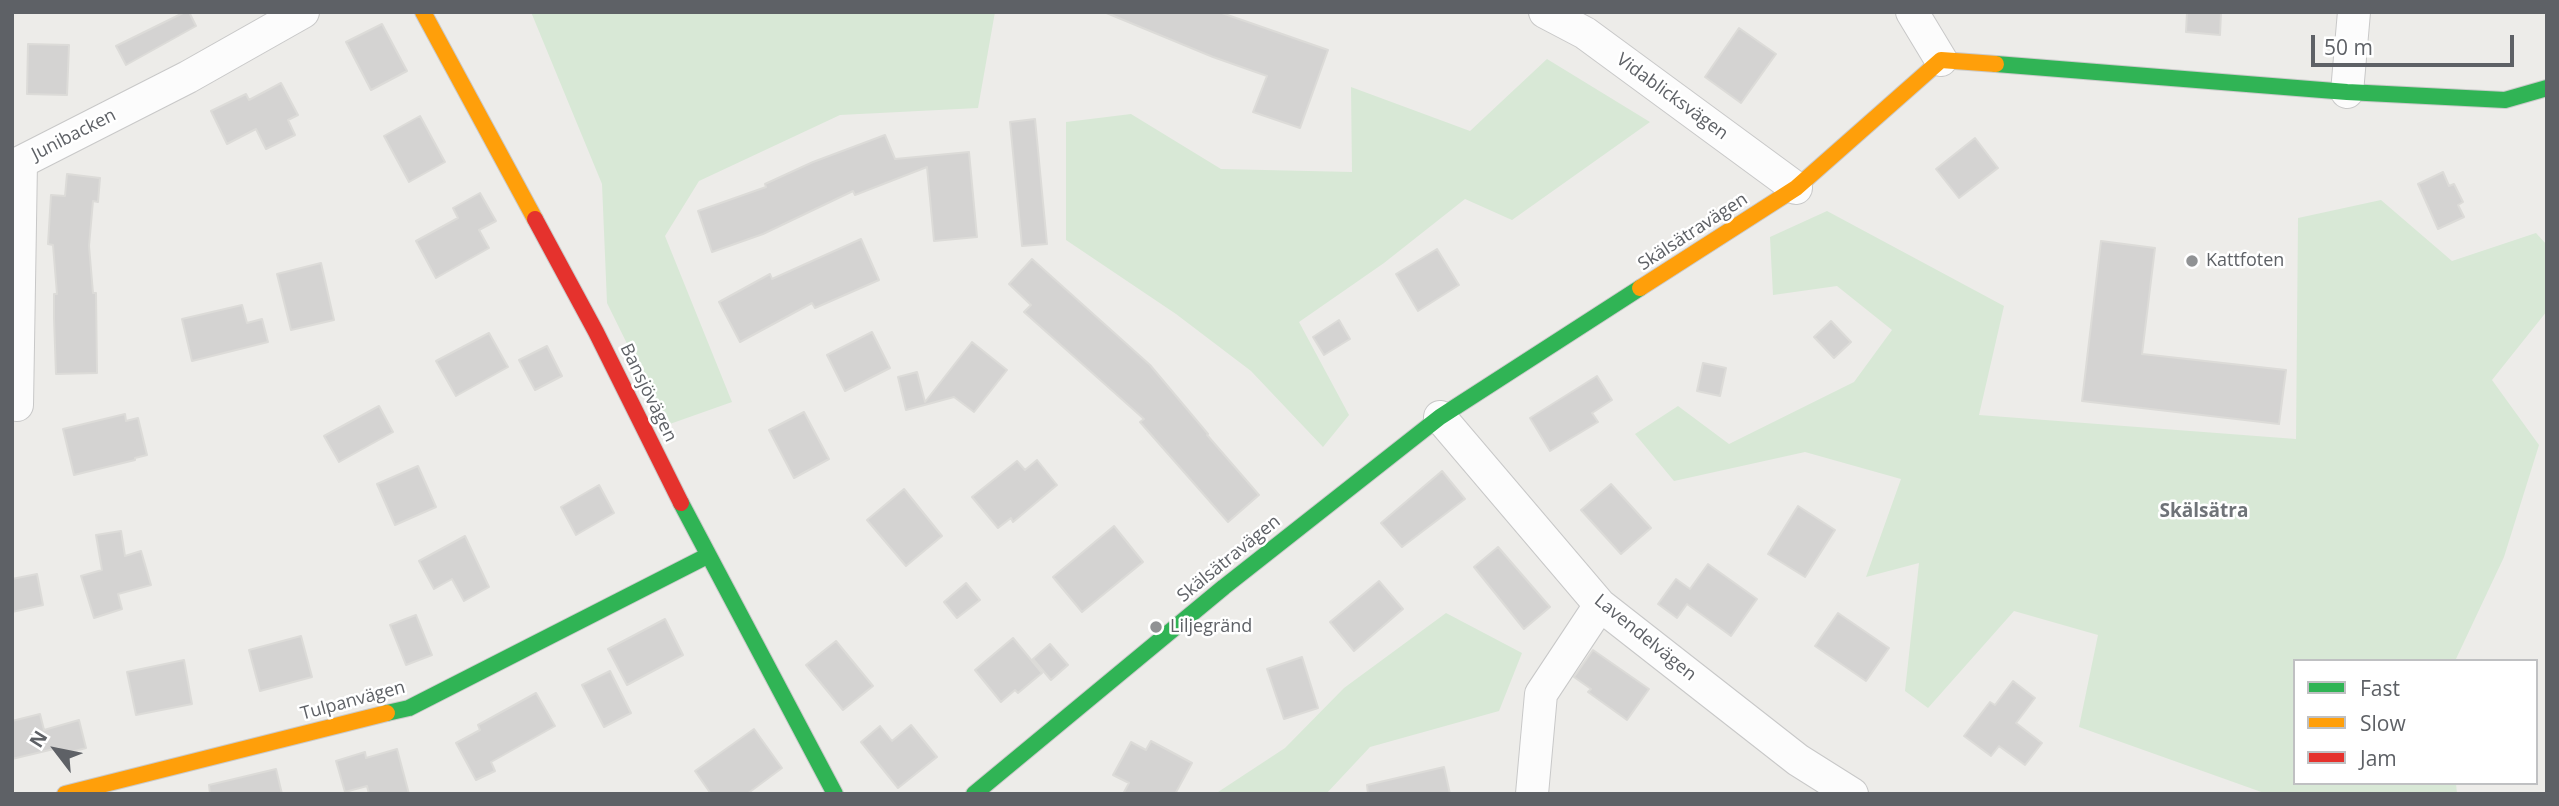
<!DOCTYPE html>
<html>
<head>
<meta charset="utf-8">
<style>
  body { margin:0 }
  #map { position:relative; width:2559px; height:806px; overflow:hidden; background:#edece9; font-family:"Open Sans",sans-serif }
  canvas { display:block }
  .frame { position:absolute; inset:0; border:14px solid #5e6166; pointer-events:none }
  .legend { position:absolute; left:2293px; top:659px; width:245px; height:126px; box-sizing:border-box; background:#fff; border:2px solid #bfc0c2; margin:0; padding:9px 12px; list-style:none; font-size:21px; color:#5e6166 }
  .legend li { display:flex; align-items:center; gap:14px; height:35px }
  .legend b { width:35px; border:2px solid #bfc0c2 }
  .north { position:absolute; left:21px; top:715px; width:70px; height:70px; -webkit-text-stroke:5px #fff; paint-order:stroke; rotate:302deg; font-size:19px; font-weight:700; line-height:28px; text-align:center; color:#5e6166 }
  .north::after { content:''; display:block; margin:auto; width:24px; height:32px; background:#5e6166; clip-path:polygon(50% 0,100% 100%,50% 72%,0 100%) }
  .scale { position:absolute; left:2311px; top:35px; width:203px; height:32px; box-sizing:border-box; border:4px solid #5e6166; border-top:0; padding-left:9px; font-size:21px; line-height:24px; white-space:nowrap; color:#5e6166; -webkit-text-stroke:5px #fff; paint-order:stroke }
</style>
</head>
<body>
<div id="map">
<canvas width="2559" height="806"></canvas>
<div class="frame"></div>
<ul class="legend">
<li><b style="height:9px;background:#30b455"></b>Fast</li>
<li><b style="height:9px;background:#ff9f0a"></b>Slow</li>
<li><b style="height:9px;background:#e5322d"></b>Jam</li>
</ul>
<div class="north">N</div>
<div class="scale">50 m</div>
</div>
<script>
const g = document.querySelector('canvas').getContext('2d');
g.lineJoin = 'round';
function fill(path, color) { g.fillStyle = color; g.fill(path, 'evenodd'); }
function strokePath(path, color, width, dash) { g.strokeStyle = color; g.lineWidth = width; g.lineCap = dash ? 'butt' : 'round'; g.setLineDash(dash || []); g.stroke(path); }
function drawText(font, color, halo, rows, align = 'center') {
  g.font = font + ' "Open Sans",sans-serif'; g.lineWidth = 5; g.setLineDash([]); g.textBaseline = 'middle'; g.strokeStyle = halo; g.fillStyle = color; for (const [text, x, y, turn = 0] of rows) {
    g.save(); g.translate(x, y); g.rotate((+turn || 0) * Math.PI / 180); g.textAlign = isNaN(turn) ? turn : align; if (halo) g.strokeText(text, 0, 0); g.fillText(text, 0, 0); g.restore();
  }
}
fill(new Path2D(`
  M531,12H995L978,108L840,115L699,181L665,236L732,402L667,425L607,303L602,184Z
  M1547,59L1650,122L1512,220L1465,199L1384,263L1299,322L1349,415L1323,447L1251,371L1176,314L1066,240V122L1131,114L1221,169L1352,172L1351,87L1470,131Z
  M2381,200L2452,261L2536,233L2547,245V311L2492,380L2539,445L2504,557L2455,661H2295V783H2456L2457,794H2267L2079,727L2098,635L2014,611L1928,708L1905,691L1919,563L1866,577L1901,479L1805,452L1674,481L1635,434L1678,406L1729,444L1854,382L1892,330L1837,286L1773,295L1770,237L1827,211L2004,306L1979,415L2296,439L2298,218Z
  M1446,613L1522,653L1499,711L1370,747L1326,794H1215L1285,748L1344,688Z`), '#d8e8d6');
const building = new Path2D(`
  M185,12H189L196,26L126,65L116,46Z
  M1104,12H1219L1328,50L1300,128L1253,112L1267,76L1213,57Z
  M2187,12H2221L2220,35L2186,32Z
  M382,24L407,71L371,90L346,42Z
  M1739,28L1776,54L1741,103L1705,77Z
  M28,44L69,45L67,95L27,94Z
  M281,83L298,115L288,120L295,135L266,149L256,129L227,144L211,111L246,94L249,100Z
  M420,116L445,162L409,182L384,136Z
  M1035,119L1047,244L1022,246L1010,122Z
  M885,135L895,159L969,152L977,237L934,241L927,167L855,195L853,191L763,234L712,252L698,211L766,187L765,184L813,162Z
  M1975,138L1998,168L1959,198L1936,169Z
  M2443,172L2449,186L2454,184L2463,202L2458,205L2464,217L2438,229L2418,184Z
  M67,174L100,178L98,202L93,201L89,246L93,293H96L97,373L56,374L54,318V294H57L53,245L48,244L51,195L65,196Z
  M480,193L496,221L479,230L489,248L436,278L416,241L458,218L453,208Z
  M861,239L879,280L815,308L812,303L740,342L719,302L770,274L772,279Z
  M2101,241L2155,248L2142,354L2286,370L2279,424L2082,401Z
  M1437,249L1459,285L1418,311L1396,274Z
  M1032,259L1150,365L1208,434L1207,435L1259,495L1228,522L1140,422L1144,419L1024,312L1031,305L1009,284Z
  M321,263L334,320L291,330L277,274Z
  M242,305L247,323L262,319L268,342L192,361L182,319Z
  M1339,320L1350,339L1324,355L1313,337Z
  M1831,321L1851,342L1834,358L1814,337Z
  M872,332L890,368L845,391L827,355Z
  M489,333L508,367L456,396L436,361Z
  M972,342L1007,370L974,412L954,397L906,410L898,377L917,372L925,402Z
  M547,346L562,376L535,390L519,360Z
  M1703,363L1726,368L1720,396L1697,391Z
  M1597,376L1612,400L1592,413L1598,422L1550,451L1530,418Z
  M379,406L393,432L339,462L324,436Z
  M804,412L829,459L794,478L769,430Z
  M125,414L126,421L138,418L147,455L135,458V460L74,475L63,429Z
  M1037,460L1057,485L1013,522L1011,518L998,528L972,497L1017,461L1025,470Z
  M418,466L436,507L395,525L377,484Z
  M1442,471L1465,499L1402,547L1381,523Z
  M1611,484L1651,528L1621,554L1581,510Z
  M599,485L614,513L576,535L561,507Z
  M904,489L942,536L906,566L867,520Z
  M1798,506L1835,530L1805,577L1768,554Z
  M1114,526L1143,562L1082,612L1053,577Z
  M121,531L125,556L141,551L151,585L118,594L122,609L94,618L81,576L102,570L96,535Z
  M465,536L489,587L464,601L452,579L434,589L419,561Z
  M1498,547L1550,607L1524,629L1474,567Z
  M1708,564L1757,599L1731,636L1687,604L1677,618L1658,604L1676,579L1690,589Z
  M37,574L43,605L12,612V579Z
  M1379,581L1403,609L1354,651L1330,622Z
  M966,583L980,600L957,618L944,602Z
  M1838,613L1889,648L1866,681L1815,646Z
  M416,615L432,655L406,665L390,625Z
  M665,619L683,655L627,685L608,649Z
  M301,636L312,677L260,691L249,650Z
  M1013,638L1042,673L1018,693L1015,690L1001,702L975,670Z
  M836,641L873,686L843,710L806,665Z
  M1050,644L1068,665L1051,680L1033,659Z
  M1593,650L1649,689L1627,720L1588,692L1591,689L1574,677Z
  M1302,657L1318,708L1284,719L1267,669Z
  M184,660L192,704L136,715L127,672Z
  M610,671L631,713L604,727L582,685Z
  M2013,681L2035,698L2016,723L2042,743L2025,765L1999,746L1991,756L1964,736L1990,702L1995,705Z
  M536,693L555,726L491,762L495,771L476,780L456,743L480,730L478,725Z
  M40,714L44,730L79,720L86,748L60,755L58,748L12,759V721Z
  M911,725L937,757L898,788L861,742L880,726L892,741Z
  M754,729L782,768L747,794H711L695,771Z
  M1151,741L1192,763L1175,794H1123L1129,783L1113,775L1131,742L1146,750Z
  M397,749L409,794H369L367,786L345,792L336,761L365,752L366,758Z
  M1444,767L1450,794H1368L1367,785Z
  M276,769L282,794H210L209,785Z`);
fill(building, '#d4d3d2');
strokePath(building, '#dcdbd8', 2);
const street = new Path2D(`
  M1545,12L1585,33L1796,188
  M1912,12L1941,60
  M2347,92L2354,12
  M17,405L21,162L188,77L303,12
  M1440,417L1600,605L1798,760L1852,794
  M1532,794L1541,694L1600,605`);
const fast = new Path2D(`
  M1996,64L2347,92L2505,100L2547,88
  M681,503L835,794
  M387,713L409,708L707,556
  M974,794L1224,587L1440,417L1640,288`);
const slow = new Path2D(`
  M423,12L535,219
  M1640,288L1796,188L1941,60L1996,64
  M65,794L387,713`);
const jam = new Path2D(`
  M535,219L596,332L681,503`);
strokePath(street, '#c8c8c8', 34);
strokePath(fast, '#cacaca', 18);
strokePath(slow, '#cacaca', 18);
strokePath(jam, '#cacaca', 18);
strokePath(street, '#fcfcfc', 32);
strokePath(fast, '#30b455', 16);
strokePath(slow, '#ff9f0a', 16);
strokePath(jam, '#e5322d', 16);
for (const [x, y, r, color] of [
  [2192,261,7,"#909294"],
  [1156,627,7,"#909294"]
]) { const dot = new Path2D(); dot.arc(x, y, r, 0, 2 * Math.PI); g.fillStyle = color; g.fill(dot); strokePath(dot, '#fff', 2.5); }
drawText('18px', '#5e6166', '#fff', [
  ["Vidablicksvägen",1672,97,36],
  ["Junibacken",74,135,-27],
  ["Skälsätravägen",1693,232,-33],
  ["Bansjövägen",648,393,64],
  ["Skälsätravägen",1229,559,-39],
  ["Lavendelvägen",1645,638,39],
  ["Tulpanvägen",353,701,-15]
]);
drawText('18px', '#5e6166', '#fff', [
  ["Kattfoten",2206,261],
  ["Liljegränd",1170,627]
], 'left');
drawText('bold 19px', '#6f7378', '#fff', [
  ["Skälsätra",2204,512]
]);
</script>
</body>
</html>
